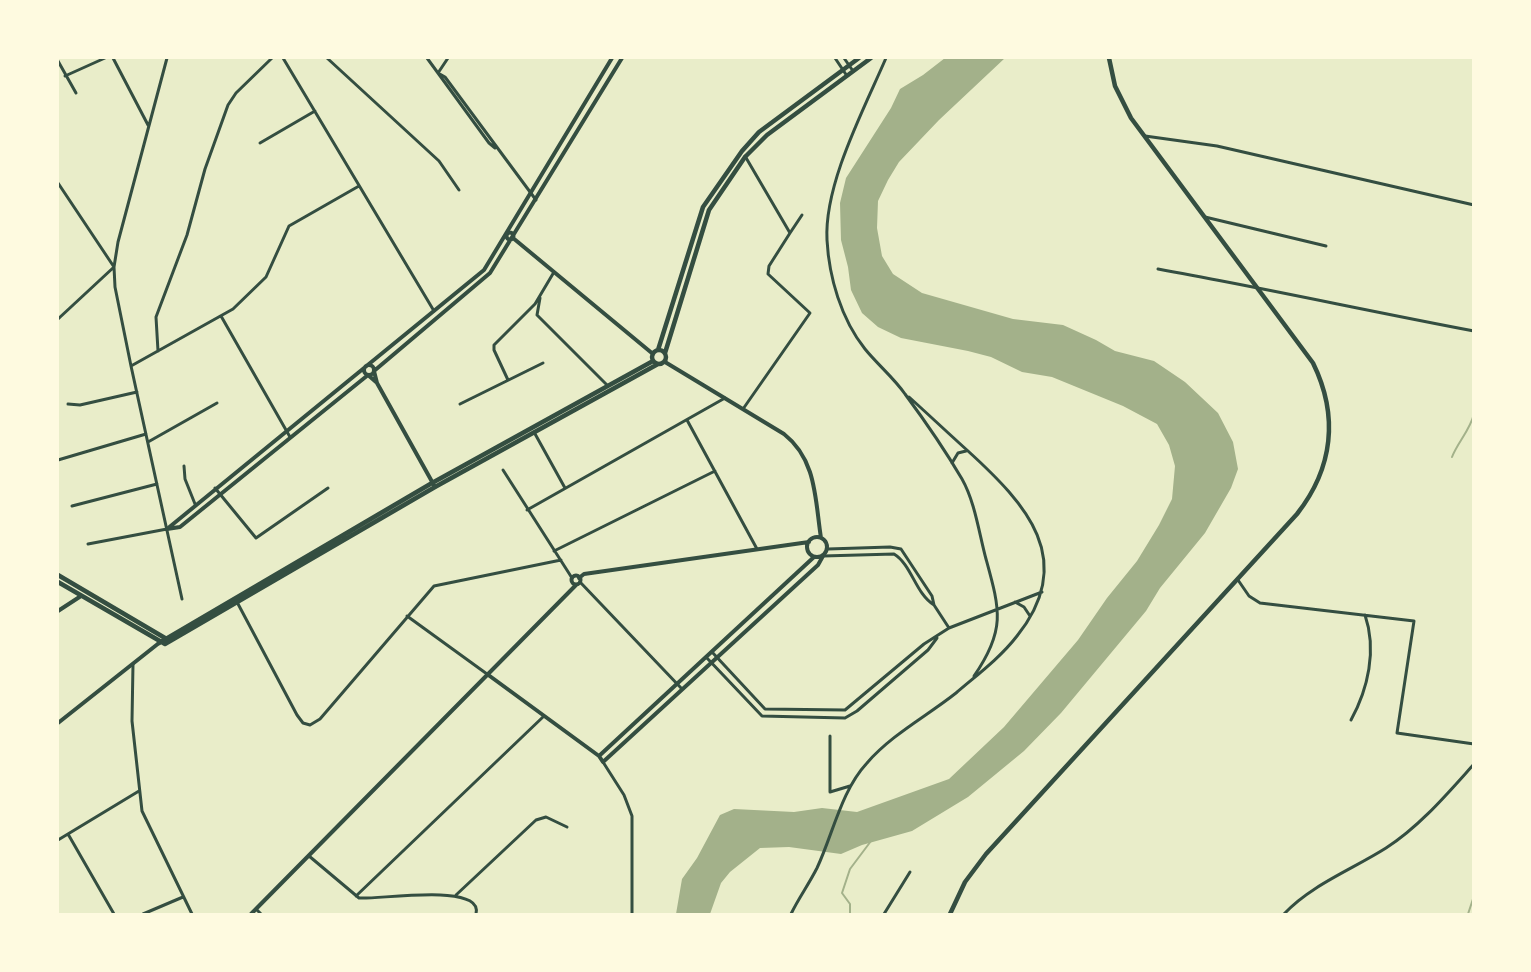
<!DOCTYPE html>
<html>
<head>
<meta charset="utf-8">
<style>
  body { margin:0 }
  #map { position:relative; width:1531px; height:972px; overflow:hidden; background:#e9edc9; font-family:Spectral,serif }
  canvas { display:block }
  .frame { position:absolute; inset:0; border:59px solid #fefae0; pointer-events:none }
</style>
</head>
<body>
<div id="map">
<canvas width="1531" height="972"></canvas>
<div class="frame"></div>
</div>
<script>
const g = document.querySelector('canvas').getContext('2d');
g.lineJoin = 'round';
function fill(path, color) { g.fillStyle = color; g.fill(path, 'evenodd'); }
function strokePath(path, color, width, dash) { g.strokeStyle = color; g.lineWidth = width; g.lineCap = dash ? 'butt' : 'round'; g.setLineDash(dash || []); g.stroke(path); }
fill(new Path2D(`
  M945,58H1005L939,120L899,162L888,180L878,201L877,228L882,256L893,274L922,293L1013,319L1063,325L1096,340L1115,351L1154,361L1185,382L1218,413L1233,442L1238,469L1231,488L1205,533L1160,588L1146,611L1061,713L1024,751L968,797L912,831L862,845L841,854L789,847L760,848L730,872L721,883L710,914H676L682,879L697,858L720,815L734,809L794,812L822,808L857,812L949,779L1004,727L1078,640L1107,598L1137,561L1159,525L1172,499L1175,466L1169,445L1157,424L1123,406L1052,377L1022,372L991,357L968,351L901,338L878,327L862,313L851,290L848,267L841,240L840,203L846,178L891,108L900,89L923,75Z`), '#a3b18a');
strokePath(new Path2D(`
  M1452,457C1458,442 1470,430 1474,414
  M850,914V904L842,893L850,869L871,841
  M1468,914L1474,896`), '#a3b18a', 2);
strokePath(new Path2D(`
  M113,58L148,125
  M283,58L434,311
  M327,58L439,161L459,190
  M427,58L489,143L495,148
  M835,58L847,76
  M844,58L853,71
  M886,58C864,109 824,184 827,240C829,277 841,319 865,349C878,365 894,378 905,394C925,421 945,450 962,479C975,502 979,533 986,559C1000,610 1006,630 974,676
  M58,61L76,93
  M438,73L445,77L536,200
  M438,73L448,58
  M65,76L105,58
  M1145,136L1217,146L1474,205
  M260,143L315,111
  M58,183L114,267L115,287L131,366L182,599
  M1205,217L1326,246
  M790,233L802,215
  M1158,269C1264,288 1368,311 1474,331
  M540,298L537,315L608,386
  M221,316L290,437
  M58,319L114,267L118,242L167,58
  M158,351L156,317L187,235L205,169L228,105L236,93L272,58
  M131,366L233,309L266,277L289,226L359,186
  M508,380L494,350V345L535,304L554,272
  M68,404L80,405L137,392
  M460,404L543,363
  M743,409L810,313L768,274L769,266L790,233L745,156
  M687,420L757,549
  M534,432L565,488
  M148,442L217,403
  M58,460L146,434
  M952,463L958,453L966,451
  M184,466L185,479L195,504
  M503,470L572,578
  M215,488L256,538L328,488
  M72,506L157,484
  M527,510L725,398
  M88,544L167,529
  M828,549L890,547L901,549L932,596L934,605L949,628
  M554,551L715,471
  M823,556L894,554C912,565 915,593 934,605
  M1238,580L1249,596L1260,603L1414,621L1397,733L1474,744
  M580,582L682,689
  M237,602L297,715L303,723L310,725L320,719L434,586L561,560
  M1015,602L1024,607L1030,616
  M407,616L487,674
  M712,652L765,709L845,710L924,644L949,628L1042,592
  M706,657L762,716L845,718L857,711L928,650L937,638
  M133,664L132,721L142,811L192,914
  M1351,720C1368,689 1377,650 1365,615
  M830,736V792L850,786
  M603,762L624,795L632,816V914
  M68,834L114,914
  M58,840L139,791
  M309,856L359,898C378,900 484,882 476,914
  M456,895L536,820L546,817L567,827
  M356,896L544,716
  M256,909L261,914
  M143,914L183,897
  M791,914C798,899 809,884 817,868C833,834 841,791 867,763C891,735 927,716 956,693C977,675 1000,658 1017,636C1078,560 1026,504 968,451C948,433 929,415 909,397
  M884,914L910,872
  M1284,914C1311,885 1353,869 1386,848C1420,826 1447,794 1474,764`), '#344e41', 3);
strokePath(new Path2D(`
  M506.5 236a3.5 3.5 0 1 1 7 0a3.5 3.5 0 1 1-7 0Z
  M513,238L653,354
  M665,362L784,434C817,460 815,500 821,538
  M364 370a5 5 0 1 1 10 0a5 5 0 1 1-10 0Z
  M435,487L377,383L374,371L490,273L622,58
  M167,529L484,270L612,58
  M167,529L180,527L368,375L376,382
  M807 547a10 10 0 1 1 20 0a10 10 0 1 1-20 0Z
  M571.5 580a4.5 4.5 0 1 1 9 0a4.5 4.5 0 1 1-9 0Z
  M579,578L584,574L809,542
  M58,611L81,596
  M487,674L599,756L603,762L818,565L823,556
  M58,723L159,643
  M599,756L814,557
  M251,914L576,585`), '#344e41', 4);
strokePath(new Path2D(`
  M652 357a7 7 0 1 1 14 0a7 7 0 1 1-14 0Z
  M658,350L703,207L742,151L759,132L859,58
  M665,353L709,210L745,157L767,135L871,58
  M58,575L165,638
  M58,582L165,644L435,487L658,364
  M159,643L432,483L653,361`), '#344e41', 4.5);
strokePath(new Path2D(`
  M950,914L965,882L986,854L1297,514C1333,468 1339,416 1313,363L1131,118L1115,86L1109,58`), '#344e41', 4.5);
</script>
</body>
</html>
